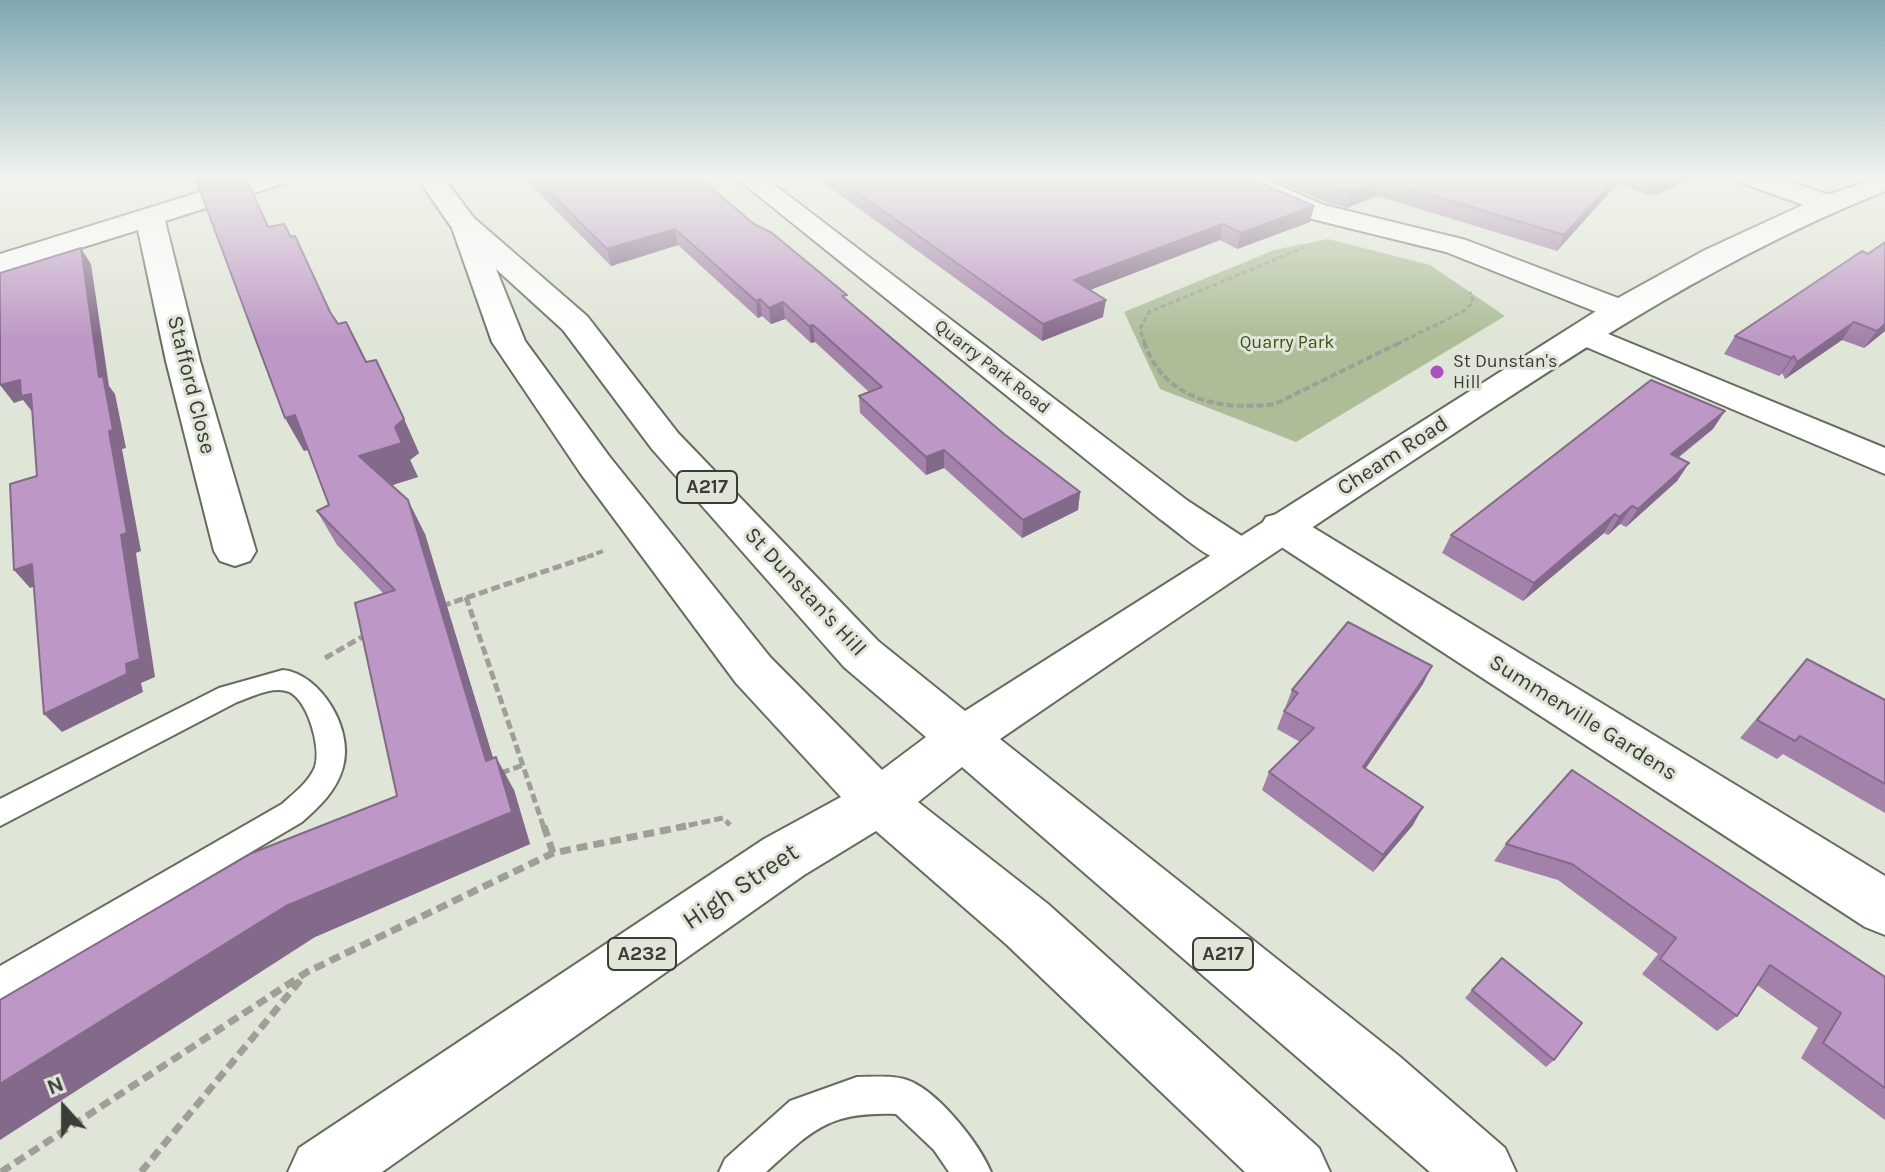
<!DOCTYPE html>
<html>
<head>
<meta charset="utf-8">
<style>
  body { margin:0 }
  #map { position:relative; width:1885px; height:1172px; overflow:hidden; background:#dfe5d7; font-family:Karla,sans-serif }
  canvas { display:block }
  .north { position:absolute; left:24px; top:1068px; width:80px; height:80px; -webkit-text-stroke:6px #dfe5d7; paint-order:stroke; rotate:339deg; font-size:22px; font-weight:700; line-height:32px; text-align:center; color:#3a3c37 }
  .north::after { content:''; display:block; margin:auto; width:28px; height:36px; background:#3a3c37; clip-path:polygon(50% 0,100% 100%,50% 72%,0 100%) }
</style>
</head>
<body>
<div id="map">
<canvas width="1885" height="1172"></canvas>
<div class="north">N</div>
</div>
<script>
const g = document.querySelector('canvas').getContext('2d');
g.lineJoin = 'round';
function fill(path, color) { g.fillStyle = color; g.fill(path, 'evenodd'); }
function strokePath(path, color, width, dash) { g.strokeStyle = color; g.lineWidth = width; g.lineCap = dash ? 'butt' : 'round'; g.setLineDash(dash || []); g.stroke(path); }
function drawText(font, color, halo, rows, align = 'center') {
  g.font = font + ' Karla,sans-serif'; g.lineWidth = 6; g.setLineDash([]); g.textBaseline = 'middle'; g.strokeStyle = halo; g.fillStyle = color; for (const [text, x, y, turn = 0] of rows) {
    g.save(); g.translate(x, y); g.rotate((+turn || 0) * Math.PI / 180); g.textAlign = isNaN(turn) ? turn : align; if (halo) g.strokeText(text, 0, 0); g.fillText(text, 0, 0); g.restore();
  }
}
fill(new Path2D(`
  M1328,239L1430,265L1505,316L1296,442L1160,389L1124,312L1274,250Z`), '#acbd97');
const service = new Path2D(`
  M283,670C321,674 354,730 343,767C337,790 320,806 302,822L0,1000V966L282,804C293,794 309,782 315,767C322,749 307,695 286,691C270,687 252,697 237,702L0,826V799L219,688Z
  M857,1077C873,1077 893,1075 907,1080C937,1090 979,1143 991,1172H949L934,1150L896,1114C828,1112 814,1129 766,1172H719L725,1159L790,1101Z`);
const minor = new Path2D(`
  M252,176H292L288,182L165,221L200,361L256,551L250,561L235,566L220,561L214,551L166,361L138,230L0,273V254Z
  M734,176H763L1188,501L1254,544L1260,554L1254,564C1220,574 1187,538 1160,519Z
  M1224,176H1258L1324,205L1466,240L1631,303L1636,310L1631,317L1620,320L1609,317L1446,252L1304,217L1228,182Z
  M1735,176H1773L1838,198L1842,204L1838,210H1818L1739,182Z
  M1584,324L1885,448V474L1572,341L1567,334L1572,327Z
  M1281,513L1296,517L1885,876V935L1865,927L1266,537L1260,527L1266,517Z`);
const trunk = new Path2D(`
  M416,176H442L474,218L587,316L678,433L878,641L965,711L1609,303L1705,250L1818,198L1885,176V191C1729,253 1592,342 1453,434C1301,534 1150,636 1000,739L1399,1056L1505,1148L1516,1172H1430L962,767L918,802L1048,904L1319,1148L1330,1172H1245L1006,944L876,831L804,875L382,1172H288L299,1148L764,839L841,797L736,683L581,474L492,342L452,228ZM496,269L563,330L652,449L844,667L926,737L882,770L770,657L609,456L525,341Z`);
strokePath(service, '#676c60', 4);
strokePath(minor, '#676c60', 4);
strokePath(trunk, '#676c60', 4);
strokePath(new Path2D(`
  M1145,344L1140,329L1149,312L1303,248
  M1397,344L1464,311L1473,302L1470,292`), '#9ca096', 3, [5, 3]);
strokePath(new Path2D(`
  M1144,342C1164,400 1220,411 1275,404L1401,342
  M587,557L603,551`), '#9ca096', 4, [7, 3]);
strokePath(new Path2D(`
  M466,597L544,828
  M442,606L593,555
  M325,658L369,633
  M501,773L523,765
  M676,828L723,818L730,825`), '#9ca096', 5, [9, 4]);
strokePath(new Path2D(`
  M544,826L553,853
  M1,1172L307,972L553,853L686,826
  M141,1172L304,976`), '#9ca096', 7, [11, 6]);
fill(service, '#fff');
fill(minor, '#fff');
fill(trunk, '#fff');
fill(new Path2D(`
  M204,176H246L269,227L366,362L404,419L419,453L410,460L418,477L392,485L425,534L493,758L514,790L530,844L315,937L397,796L384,594L337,545L317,511L329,505L308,450L304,451L285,418Z
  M522,176H697L1004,434L1080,492L1078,510L1022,538L944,468L926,475L860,413L859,396L869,392L815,342L811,343L785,319L771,324L762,316L758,318L678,245L611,266Z
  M814,176H918L923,179L1314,206L1310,222L1237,249L1220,240L1089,290L1103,317L1042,341Z
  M1265,176H1698L1659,193L1648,195L1617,184L1557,251L1387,199L1374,197L1347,208L1325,202Z
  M1885,242V331L1864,348L1842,340L1785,379L1782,373L1779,376L1724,354L1735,336Z
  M1713,429L1678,458L1689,463L1677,481L1626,527L1620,524L1608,535L1604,533L1523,601L1442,553L1451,535Z
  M1807,659L1885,700V813L1783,754L1777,759L1740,738Z
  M1423,684L1366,768L1413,825L1373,872L1262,790L1269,772L1300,742L1277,729L1292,690Z
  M1572,770L1885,977V1120L1801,1058L1818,1028L1757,985L1737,1016L1717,1031L1642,974L1658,954L1558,880L1494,861L1506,844Z
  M1472,990L1554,1060L1546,1067L1465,998Z`), '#a382a9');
fill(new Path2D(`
  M1618,176H1621L1617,184L1557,251L1564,235Z
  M1671,176H1698L1659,193L1648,195L1656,180Z
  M1379,182L1374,197L1347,208L1352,192Z
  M1314,206L1310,222L1237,249L1241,233Z
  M1223,224L1220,240L1072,297L1074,280Z
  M675,229L678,245L611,266L607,249Z
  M81,248L91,264L109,386L115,394L126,448L122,449L141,551L136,553L155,677L141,683L143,692L62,732L44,714L126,664Z
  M760,299L762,316L758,318L756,301Z
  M1106,300L1103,317L1042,341L1043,324Z
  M783,302L785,319L771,324L769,308Z
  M1854,322L1842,340L1785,379L1797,362Z
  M1885,324V331L1864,348L1877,331Z
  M813,325L815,342L811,343L809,326Z
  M1794,356L1782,373L1779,376L1791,358Z
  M20,380L31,394L34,414L23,400L14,403L0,385Z
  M1725,411L1713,429L1659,472L1671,454Z
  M295,415L313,448L304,451L285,418Z
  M404,419L419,453L410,460L418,477L377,490L359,456Z
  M944,450V468L926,475V457Z
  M1689,463L1677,481L1626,527L1638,509Z
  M1080,492L1078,510L1022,538L1023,520Z
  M408,500L425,534L504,794L486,761Z
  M1632,506L1620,524L1608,535L1619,517Z
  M1615,514L1604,533L1523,601L1534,583Z
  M32,564L48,582L30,588L14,570Z
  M1432,666L1423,684L1355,784L1363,767Z
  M496,757L514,790L530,844L315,937L0,1140V1084Z
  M1423,807L1413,825L1373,872L1383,855Z`), '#846a8a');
const building = new Path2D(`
  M210,176H245L268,227L284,224L291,237L295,236L330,312L338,324L346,322L366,362L376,360L404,419L395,427L402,443L359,456L408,500L486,761L496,757L512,812L286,906L0,1084V1000L252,853L397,796L355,603L395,590L317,511L329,505L295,415L285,418L196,180Z
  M533,176H697L754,224L772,233L847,295L842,296L1004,434L1080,492L1023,520L944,450L926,457L859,396L882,387L813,325L809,326L783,302L769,308L760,299L756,301L675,229L607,249Z
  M834,176H918L923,179L938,176H1244L1314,206L1241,233L1223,224L1074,280L1106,300L1043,324Z
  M1304,176H1618L1564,235L1392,183L1379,182L1352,192L1329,187Z
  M1645,176H1671L1656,180Z
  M1885,242V324L1877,331L1854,322L1797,362L1794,356L1791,358L1735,336L1862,251L1868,254Z
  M81,248L99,377L103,376L113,430L109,431L127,533L121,535L140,659L126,664L127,674L44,714L32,564L14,570L10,484L37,476L31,394L21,396L20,380L0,385V273Z
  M1651,380L1725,411L1671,454L1689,463L1638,509L1632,506L1619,517L1615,514L1534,583L1451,535Z
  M1348,622L1432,666L1363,767L1423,807L1383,855L1269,772L1314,728L1284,711L1298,693L1292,690Z
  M1807,659L1885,700V784L1800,736L1795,741L1757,720Z
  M1572,770L1885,977V1088L1823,1043L1841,1013L1770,965L1737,1016L1660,959L1676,938L1572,864L1506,844Z
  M1502,958L1582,1023L1554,1060L1472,990Z`);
fill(building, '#bd97c5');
strokePath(building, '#846a8a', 2);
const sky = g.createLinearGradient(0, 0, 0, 340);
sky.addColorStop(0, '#7fa8b2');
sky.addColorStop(0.52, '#f1f3ed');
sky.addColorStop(1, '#f1f3ed00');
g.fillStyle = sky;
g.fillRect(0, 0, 1885, 340);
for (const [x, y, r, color] of [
  [1437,372,8,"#ab51bd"]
]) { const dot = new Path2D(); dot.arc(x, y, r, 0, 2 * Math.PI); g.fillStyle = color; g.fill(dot); strokePath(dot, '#dfe5d7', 3); }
drawText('18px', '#3d5218', '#dfe5d7', [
  ["Quarry Park",1287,343]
]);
drawText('18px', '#3a3c37', '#dfe5d7', [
  ["St Dunstan's",1453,362],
  ["Hill",1453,383]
], 'left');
drawText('18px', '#3a3c37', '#dfe5d7', [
  ["Quarry Park Road",992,367,38]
]);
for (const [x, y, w] of [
  [707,487,60],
  [642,954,68],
  [1223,954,60]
]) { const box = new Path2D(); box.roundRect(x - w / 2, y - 16, w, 32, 6); g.fillStyle = '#dfe5d7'; g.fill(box); strokePath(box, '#3a3c37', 2); }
drawText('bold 20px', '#3a3c37', null, [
  ["A217",707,487],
  ["A232",642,954],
  ["A217",1223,954]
]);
drawText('22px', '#3a3c37', '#dfe5d7', [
  ["Stafford Close",191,385,76],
  ["Cheam Road",1393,456,-33],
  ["St Dunstan's Hill",805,592,47],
  ["Summerville Gardens",1583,718,32]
]);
drawText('26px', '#3a3c37', '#dfe5d7', [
  ["High Street",741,887,-34]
]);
</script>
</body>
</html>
